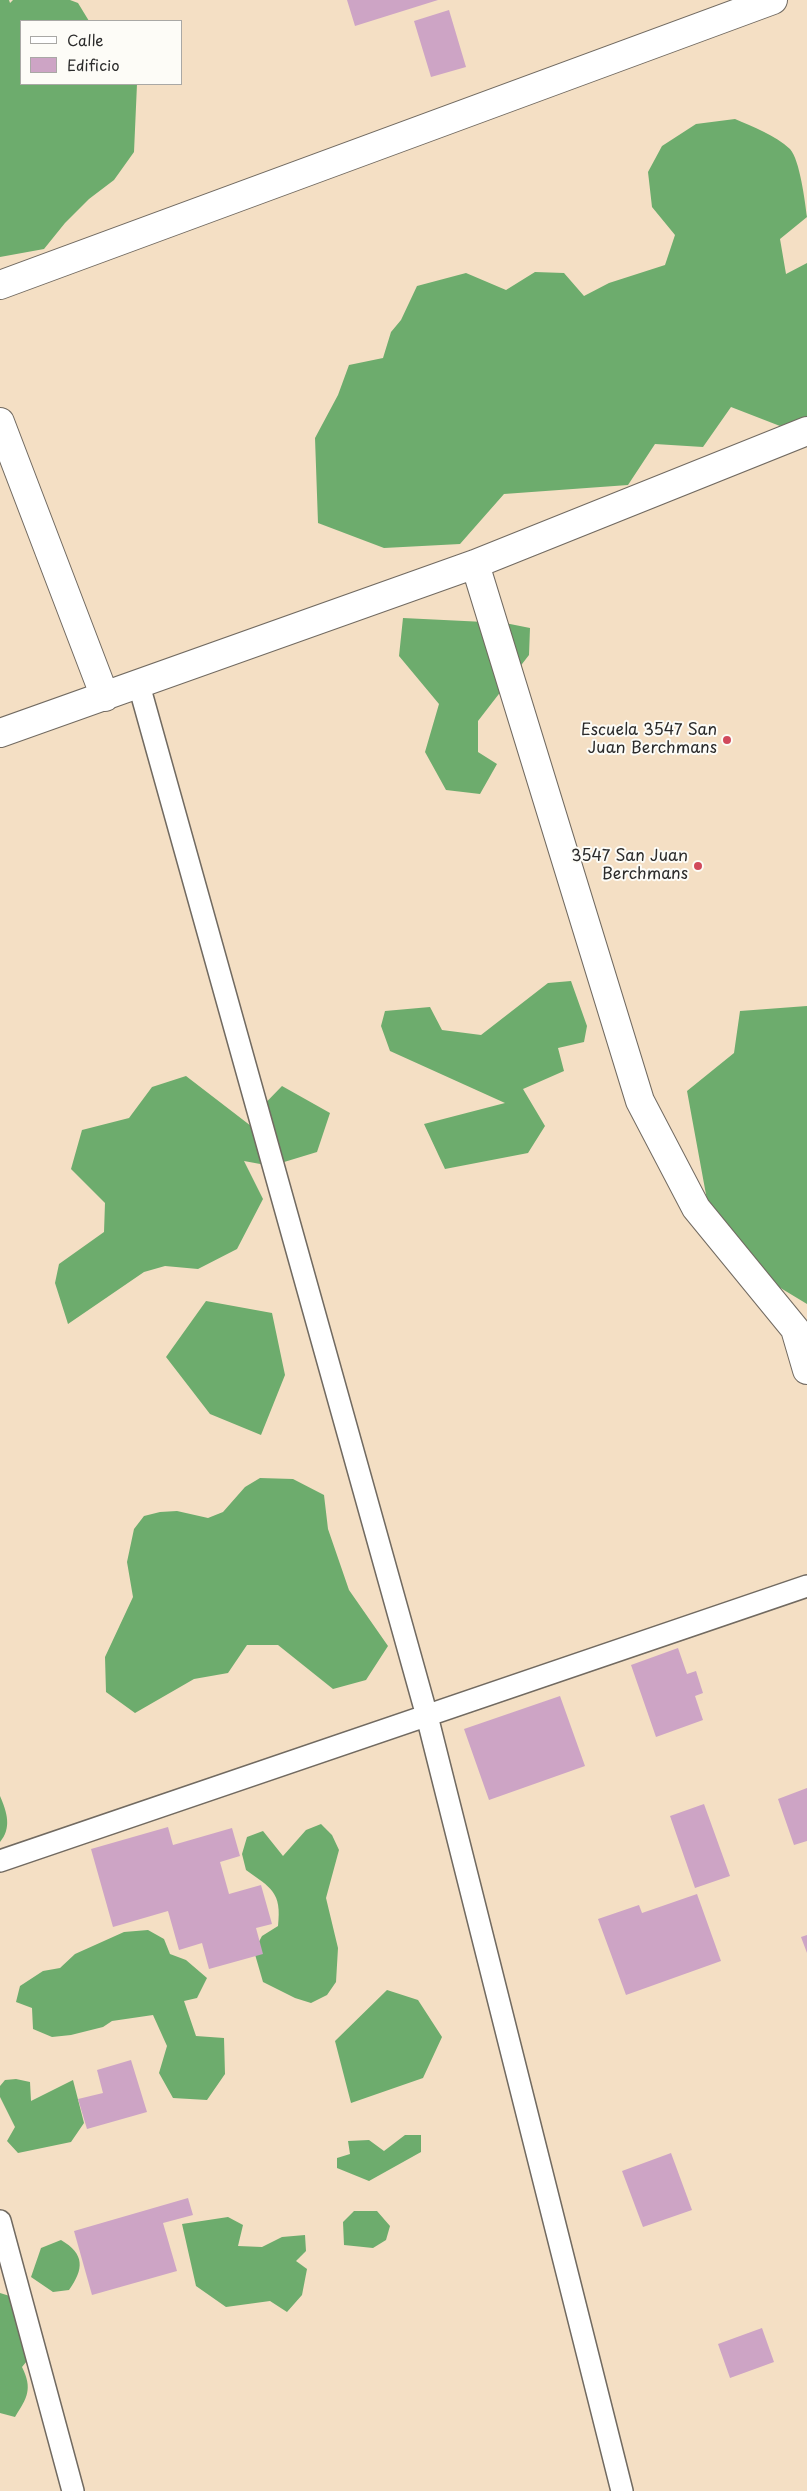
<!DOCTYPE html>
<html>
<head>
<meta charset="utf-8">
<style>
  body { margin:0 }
  #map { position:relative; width:807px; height:2491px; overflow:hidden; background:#f4dfc4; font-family:"Playpen Sans",sans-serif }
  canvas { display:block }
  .legend { position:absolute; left:20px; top:20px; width:162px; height:65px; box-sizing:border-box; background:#fdfcf7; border:1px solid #a9a8a5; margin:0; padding:6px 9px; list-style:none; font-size:15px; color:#2b2b2b }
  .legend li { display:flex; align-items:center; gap:10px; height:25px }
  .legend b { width:25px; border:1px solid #a9a8a5 }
</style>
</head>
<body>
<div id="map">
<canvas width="807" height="2491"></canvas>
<ul class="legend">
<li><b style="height:6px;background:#fff"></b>Calle</li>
<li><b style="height:14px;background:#cda4c5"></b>Edificio</li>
</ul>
</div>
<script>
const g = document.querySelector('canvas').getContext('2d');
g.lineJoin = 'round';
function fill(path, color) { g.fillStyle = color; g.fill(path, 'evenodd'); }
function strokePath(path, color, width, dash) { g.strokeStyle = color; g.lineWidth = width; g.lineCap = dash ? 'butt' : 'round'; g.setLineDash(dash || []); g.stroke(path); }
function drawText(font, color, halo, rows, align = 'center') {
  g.font = font + ' "Playpen Sans",sans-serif'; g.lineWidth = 4; g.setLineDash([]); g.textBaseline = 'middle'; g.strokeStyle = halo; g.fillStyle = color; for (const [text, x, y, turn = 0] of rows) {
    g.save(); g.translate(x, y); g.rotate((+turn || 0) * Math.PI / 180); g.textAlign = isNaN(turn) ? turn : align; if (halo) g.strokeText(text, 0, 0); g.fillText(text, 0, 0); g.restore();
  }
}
fill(new Path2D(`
  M0,0H9L10,3L13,0H70L78,3L89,21H21V84H137L134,152L114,180L89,199L65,223L44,249L0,257Z
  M735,119C753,127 775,135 790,149C800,160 805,202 807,217L780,239L786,274L807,263V417L780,426L731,407L703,447L655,444L628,485L504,494L460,544L384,548L318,523L315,438L338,395L349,365L383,358L391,332L401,320L417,286L466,273L506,290L535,272L564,273L584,296L609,283L665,265L675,235L652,207L648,172L662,146L696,124Z
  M403,618L505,623L530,628L529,655L478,721V752L497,764L480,794L446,790L425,752L439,704L399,656Z
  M571,981L587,1026L584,1042L558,1048L564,1071L523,1089L545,1126L528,1153L445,1169L424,1124L505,1103L390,1051L381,1026L385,1011L430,1007L442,1030L481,1035L548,983Z
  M807,1006V1304L716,1249L687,1091L734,1053L740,1011Z
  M186,1076L251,1126V1118L282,1086L330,1113L317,1152L271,1166L244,1161L263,1199L237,1249L198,1269L165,1266L144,1272L68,1324L55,1283L59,1264L104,1232L105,1203L71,1169L82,1130L129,1118L152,1087Z
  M206,1301L272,1313L285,1375L261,1435L210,1414L166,1357Z
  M260,1478L293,1479L324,1495L328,1529L349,1590L388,1646L366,1680L333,1689L278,1645H247L228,1673L194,1679L135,1713L106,1692L105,1657L133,1597L127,1562L134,1529L144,1516L160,1512L177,1511L208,1518L223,1512L245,1487Z
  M0,1796C7,1812 12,1828 0,1842Z
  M321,1824L332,1835L339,1850L326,1898L338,1948L336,1982L327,1995L311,2003L295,1998L263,1982L254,1951L262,1936L278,1926C282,1892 271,1888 246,1870L242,1854L247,1837L263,1831L283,1856L306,1830Z
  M148,1930L164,1939L170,1954L186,1960L207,1978L197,1998L184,2001L196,2036L224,2038L225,2074L207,2100L173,2098L159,2073L167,2046L153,2015L112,2021L103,2027L71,2035L52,2037L33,2029L32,2008L16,2002L20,1986L43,1971L60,1968L75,1954L124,1932Z
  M387,1990L418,2000L442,2037L423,2078L351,2103L335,2041Z
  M16,2079L30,2082L31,2101L73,2080L84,2123L71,2142L18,2153L7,2141L15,2127L0,2097V2086L5,2080Z
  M405,2135H421V2152L369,2181L337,2168V2158L350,2154L348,2141L369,2140L384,2151Z
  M354,2211H377L390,2226L386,2240L373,2248L344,2245L343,2222Z
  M228,2217L243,2225L238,2246L262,2247L282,2237L305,2235L306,2251L296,2261L307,2269L302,2295L287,2312L270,2301L226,2307L196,2286L182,2224Z
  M61,2240C85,2254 84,2269 69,2290L53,2292L31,2277L41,2248Z
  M0,2293L13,2297L31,2356L22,2367C33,2389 27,2398 15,2417L0,2413Z`), '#6dac6d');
fill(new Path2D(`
  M347,0H438L355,26Z
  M449,10L466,67L431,77L414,21Z
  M678,1648L687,1674L696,1671L703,1693L695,1696L703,1720L656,1737L631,1665Z
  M560,1696L585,1766L489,1800L464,1729Z
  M807,1788V1841L794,1845L778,1799Z
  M704,1804L730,1876L695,1888L670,1816Z
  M168,1827L173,1845L232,1828L240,1856L220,1862L229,1894L261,1885L272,1924L256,1928L263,1954L209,1969L202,1943L179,1950L168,1911L113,1927L91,1849Z
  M697,1894L721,1961L626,1995L598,1919L639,1905L642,1913Z
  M807,1935V1953L801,1937Z
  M131,2060L147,2112L87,2129L78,2099L103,2093L97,2070Z
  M671,2153L692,2210L643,2227L622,2171Z
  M188,2198L193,2215L163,2223L177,2271L92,2295L74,2231Z
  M762,2328L774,2362L730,2378L718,2344Z`), '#cda4c5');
const service = new Path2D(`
  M139,685L427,1716L622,2491
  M0,1861L807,1586
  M0,2221L73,2491`);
const minor = new Path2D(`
  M0,285L773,0
  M0,422L105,697
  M475,564L640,1101L696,1208L795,1329L807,1370
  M0,733L475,564L807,431`);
strokePath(service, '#716a61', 24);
strokePath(minor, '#716a61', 30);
strokePath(service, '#fff', 21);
strokePath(minor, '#fff', 28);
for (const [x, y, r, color] of [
  [727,740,5,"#d1495b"],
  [698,866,5,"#d1495b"]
]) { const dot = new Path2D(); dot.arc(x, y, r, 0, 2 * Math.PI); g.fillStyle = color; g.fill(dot); strokePath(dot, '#fdfcf7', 2); }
drawText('16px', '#2b2b2b', '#fdfcf7', [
  ["Escuela 3547 San",717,731],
  ["Juan Berchmans",717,749],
  ["3547 San Juan",688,857],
  ["Berchmans",688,875]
], 'right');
</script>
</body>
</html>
